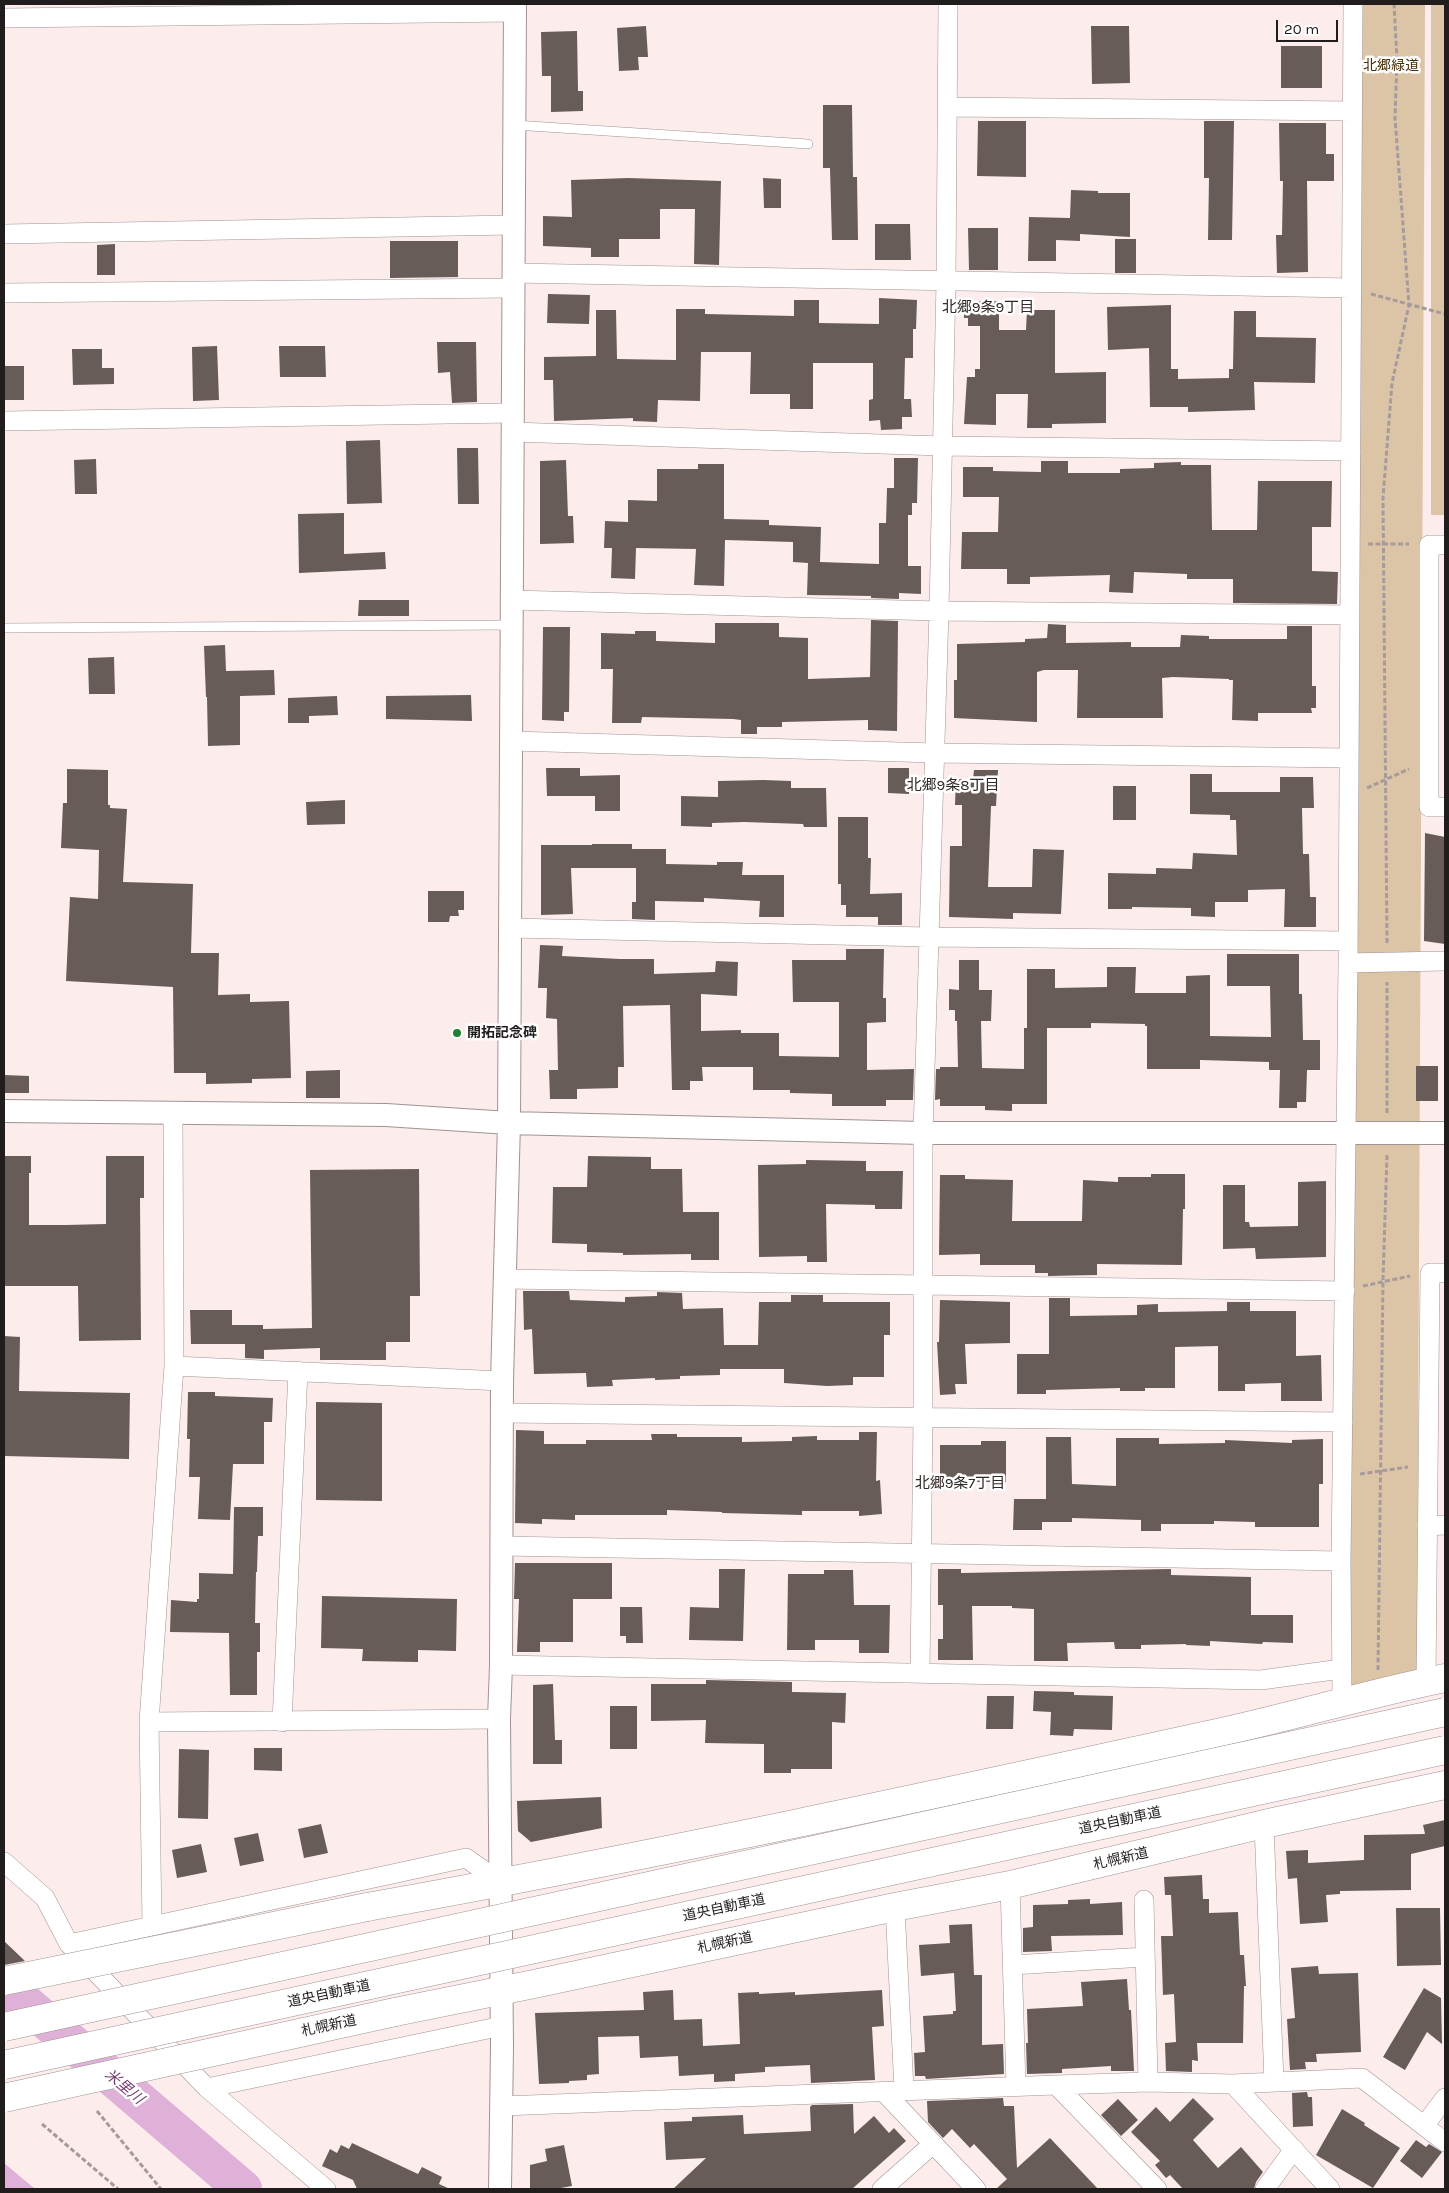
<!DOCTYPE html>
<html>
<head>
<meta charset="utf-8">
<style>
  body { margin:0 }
  #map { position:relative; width:1449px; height:2193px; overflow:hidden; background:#fcedec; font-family:Karla,sans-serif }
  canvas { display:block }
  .frame { position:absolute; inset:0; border:5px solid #221d1d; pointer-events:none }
  .scale { position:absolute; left:1276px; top:20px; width:62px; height:22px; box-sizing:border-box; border:2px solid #221d1d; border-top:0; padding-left:6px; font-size:15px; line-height:18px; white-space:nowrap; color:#221d1d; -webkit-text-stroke:4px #fefefe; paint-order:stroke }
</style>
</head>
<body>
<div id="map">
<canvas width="1449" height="2193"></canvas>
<div class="frame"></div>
<div class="scale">20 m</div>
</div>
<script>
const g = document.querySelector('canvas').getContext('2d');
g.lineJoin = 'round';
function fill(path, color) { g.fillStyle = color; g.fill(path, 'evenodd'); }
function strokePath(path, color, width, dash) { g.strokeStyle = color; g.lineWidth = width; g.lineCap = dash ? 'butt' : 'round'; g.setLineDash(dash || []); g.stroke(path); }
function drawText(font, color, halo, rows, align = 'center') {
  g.font = font + ' Karla,"Noto Sans JP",sans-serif'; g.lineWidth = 5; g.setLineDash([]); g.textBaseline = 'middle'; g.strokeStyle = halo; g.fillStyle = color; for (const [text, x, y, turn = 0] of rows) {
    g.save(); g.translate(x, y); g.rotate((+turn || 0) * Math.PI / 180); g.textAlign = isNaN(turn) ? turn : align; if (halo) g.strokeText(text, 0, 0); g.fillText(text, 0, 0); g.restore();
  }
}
fill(new Path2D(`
  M1357,4H1425L1417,1678L1350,1686Z
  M1431,4H1445V515H1431Z`), '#dcc4a7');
fill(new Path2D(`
  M4,2163L35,2189H4Z`), '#dfb1d9');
strokePath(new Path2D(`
  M4,1985L243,2189`), '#dfb1d9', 38);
fill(new Path2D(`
  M646,26L648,57H638L639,70L619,71L617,28Z
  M1091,26H1129L1130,83L1092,84Z
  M577,31L578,91H583V111L551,112V76H542L541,32Z
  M1281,46H1322V88H1281Z
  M823,105H852L853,177H857L858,240H832L830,168H823Z
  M978,121H1026V177L977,176Z
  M1204,121H1234L1232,240H1208L1209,178H1204Z
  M1279,123H1326V154H1334V181H1307L1308,272L1277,273L1276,235H1282L1283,181H1280Z
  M628,178L721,181L719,265L694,264L695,209H660V239H619V257H591V248L543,246V216L572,217L571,180Z
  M763,178L781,179V208H764Z
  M1071,190L1098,191V193H1130V237L1080,234V241L1056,240V261H1028L1029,217L1070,218Z
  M875,224H910L911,260H875Z
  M968,228H998V270H969Z
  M1115,239H1136V273H1115Z
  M390,241H458V277L390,278Z
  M115,244V275H97V245Z
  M548,294L590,295L589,324L547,323Z
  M879,298L917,300L916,329H913V358H905L904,399H911L912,417H902V429L881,430L880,420L869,421V400L873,399V363H813V409H790V394H750L751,352H701L700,401L658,400L657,422L633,421V418L554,421L553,380H544V357L596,356V310H616L617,359L676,360V309H705V314L794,316V300H819V323L879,324Z
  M964,301H999V330H1026L1027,310H1055V373L1106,372V423L1052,424V428H1027L1028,394H996V425L964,424L967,377H975V369H980V326H968V318H964Z
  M1171,305V369H1178V379L1229,378V369H1233L1234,311H1256V337L1316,338L1315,383L1254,382L1255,410L1188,412V407H1150L1149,348L1108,350L1107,307Z
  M437,342H476L477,402L452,403L450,372L438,373Z
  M217,346L219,400L193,401L192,347Z
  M279,346H325L326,377H280Z
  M72,349H102V368H114V384L73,385Z
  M4,366H24V400H4Z
  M380,440L382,503L347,504L346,441Z
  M457,448H478L479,504H458Z
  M894,458H918L917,503H912V515H908V566H921V594L899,593V599L871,598V596L807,595L808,563L793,562V542L725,540L724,586L694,585L696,549L636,548L635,579L611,578L612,548H604L605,521L628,522V500L657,501V469H698V464H724V519L769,520V525L821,527L820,562L879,564V523H886L887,488H894Z
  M96,459L97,494H75L74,460Z
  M566,460L568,516H573L574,543L540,544V461Z
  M1041,461H1068V473H1120V469L1154,468V463L1181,462V465H1211L1212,530H1257L1258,481H1332L1331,527H1312V571L1338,572L1337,604L1233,603V579H1187V574L1134,572L1133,593L1109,592L1110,575L1030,577V584H1007V569H961L962,532H998L999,497H963V467H993V471L1041,472Z
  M344,513V554L385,552L386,569L299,573L298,514Z
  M359,600H409V616H358Z
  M871,620L898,621L897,731L868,730V720L782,722V727H757V734H741V720L733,719L642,717L641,723H612L613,669H601V633L635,634V631H656V641L715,643V623H779V637L808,638V679L870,677Z
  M1048,624L1066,625V643L1131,642V647H1180L1181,635L1209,636V639H1287V626H1312V686H1316V708H1311L1312,713H1258V721L1232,720L1233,680H1229V679L1173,677L1162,678L1163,718H1077L1078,670H1044L1037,672V722L954,718V680H957V644L1025,642V639L1047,638Z
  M543,627H570L569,712H564V721L542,720Z
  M225,645L226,671L274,670L275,695L240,696V745L208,746L207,697H206L204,646Z
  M114,657L115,694H89L88,658Z
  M471,695L472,721L386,719V696Z
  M337,696L338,715L309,716V723H288V698Z
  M546,768H580V776L620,775V811H595V796H547Z
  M888,768H909V794L888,793Z
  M67,769L108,770V805H110V808L127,809L123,882L193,884L191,953H219L218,995L250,994V1002L289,1001L291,1078L252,1079V1083L206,1084V1073H174L173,987L66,981L70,897L98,899L99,850L61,848L63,803H67Z
  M974,770H998L996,806H991L988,887H1032L1033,849L1064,850L1061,914L1013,913V919L949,917L950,846H962V805H955L956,779H973Z
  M1190,774H1212V792H1280V777H1313L1314,808H1302L1303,854H1309L1310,897H1316V927H1284L1285,889L1248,890V902H1215V917L1191,916V908L1132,907V909H1108V873L1156,874V868L1192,869L1193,853L1237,855L1236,820H1230V815L1190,814Z
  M763,780L791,781V788H826L827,827H804L803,824L744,822L712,823V827L681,826V796L718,797V781Z
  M1113,786H1136V820H1113Z
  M345,800V824L307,825L306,802Z
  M838,817H868V858H871L870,894L902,893V925H878V917H846V905H841V884H838Z
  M1425,833L1445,837V944L1424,941Z
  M592,844H632V849H666V864L717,865V862H743L742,875H784V917H759L760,901L704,898V902L655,901V920L632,919V902H636V868H571L573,914L541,915V845H592Z
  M428,891H464V910H458L459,916H450L449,922H428Z
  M540,945L563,946L562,956L620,959H654V974L715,972L716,961L738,962L737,996L701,994V1031L741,1030V1033H779V1056L839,1057V1002H793L792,960H846V949H884L883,998H886V1022L867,1023V1070L914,1069L913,1100H886V1106H832V1094L790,1093V1090H753V1067H702L703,1081H690V1090H672L670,1005L623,1006L624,1067H618V1088L577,1089V1099H550L549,1070H558L557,1019L546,1018L547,988H538Z
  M1227,954H1299V994H1302L1303,1040H1320V1070H1307L1306,1102H1297V1108H1279L1280,1070H1269V1062L1200,1060V1069H1147V1026H1145V1024L1091,1023V1028H1047V1104H1012V1111L985,1110V1106H940V1099L935,1100L936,1069H940V1067H958L957,1021H955V1010H949V989L959,990V960H979V990H992L991,1021H981L982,1068L1024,1069V1028H1027V969H1055V988L1107,987V967H1136L1135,993H1186V976L1210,975V1036L1271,1037L1270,986H1227Z
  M1416,1066H1438V1101H1416Z
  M340,1070V1098H306V1071Z
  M4,1075L29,1076V1093H4Z
  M4,1156H31V1173H29V1225H66L106,1224V1156H144V1198H140L141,1340L79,1341L78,1286H4Z
  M588,1156L651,1157V1169H682L683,1212H719V1260H691V1254L623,1255V1253L587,1252V1244L552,1243L553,1187H587Z
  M806,1160L866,1161V1171H903L902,1209H875V1205L826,1204L827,1262H807V1256L759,1257L758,1165L806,1164Z
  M419,1169L420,1296H410V1342H386V1360H320V1348L264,1350V1359L245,1358V1344H191L190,1310H232V1325H263V1329L312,1328L310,1170Z
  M1151,1174H1185V1209H1183L1182,1265L1097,1264V1275L1048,1276V1273H1035V1265H980V1254L939,1255L940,1175H965V1179L1013,1180L1012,1221H1082L1083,1180L1118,1182V1177H1151Z
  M1326,1181V1257L1256,1259L1255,1248L1223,1249V1185H1245V1222H1249L1250,1227L1298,1226V1182Z
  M523,1291H569L570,1300L625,1302V1297L657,1296V1292L682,1293L683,1309L723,1308L724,1345H758L759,1302H791V1295H823V1302H890V1335H884V1377H853V1385L827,1386L784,1383V1369H720V1375L680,1376V1379L655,1380V1378L612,1380L613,1386L587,1387L586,1373L534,1374L532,1329L524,1330Z
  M1049,1298H1070V1316L1137,1315V1305L1158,1304V1312L1227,1311V1302H1250V1311H1296V1356L1321,1355L1322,1401H1281V1383L1245,1384V1391H1218V1346L1175,1347V1388H1145V1391H1120V1388L1046,1390V1394H1017V1354H1049Z
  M940,1300L1010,1302V1343L965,1344L967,1384H955L956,1394L940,1395L937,1342H939Z
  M4,1336L20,1337L19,1391L130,1393L129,1459L4,1456Z
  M188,1392H215V1396L273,1398L272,1422H264V1464H233L230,1520L198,1519L200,1477H189L190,1439H187Z
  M316,1402L382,1403V1501L316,1500Z
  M516,1430L544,1431V1444H586V1440H652L651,1434H677V1437H742V1442L792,1441V1437L817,1436V1440H859V1432H877L876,1481L880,1480L882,1514L859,1516V1511H802V1515L722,1513V1512L667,1510V1515H575V1520L542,1519V1524L515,1523Z
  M1046,1437H1071L1072,1484L1116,1486V1438H1159V1444L1225,1443V1440L1292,1443V1440L1323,1439V1484H1319V1527H1255V1522L1214,1521V1524H1161V1531H1141V1520L1072,1518V1522H1042V1530H1013L1014,1499H1046Z
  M981,1441H1006V1482H940V1445H981Z
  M234,1507H263V1536H258L257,1572H256L255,1623H260V1652H257V1695H230L229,1633L170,1632L171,1600L197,1602V1599H199V1573L233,1574Z
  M515,1563H612V1599H573V1642H540V1652H517L519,1599H514Z
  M719,1569H745L743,1641L689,1640L690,1607L719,1608Z
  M938,1569H961V1573L1171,1569V1575L1251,1577V1615H1293V1643L1263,1642L1262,1644L1210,1641V1646L1186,1645V1644L1141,1645V1649H1115L1114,1642L1067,1643L1068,1661H1034V1609L1012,1608V1606H972L973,1660H938V1639H943V1605H938Z
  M824,1570H853L854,1605H890L889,1653H859V1640H815V1650H787L788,1574H824Z
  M322,1596L457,1599L456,1651L418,1650V1662L362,1661L363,1649L321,1648Z
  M620,1607H642L643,1643H626V1636H620Z
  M706,1680L792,1682V1692L846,1693L845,1723L832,1722V1769H791V1773H764V1744L705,1743L706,1720L651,1721V1684H706Z
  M553,1684L555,1740H562V1764H533V1685Z
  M1034,1691L1074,1692V1695L1113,1696L1112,1730L1074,1729L1073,1736L1050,1735L1051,1712L1033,1711Z
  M987,1696H1014L1013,1729H986Z
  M610,1706H637V1749H610Z
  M254,1748H282V1771L254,1770Z
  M179,1749L209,1750L208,1819L178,1818Z
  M601,1797L602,1828L531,1842L518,1831L517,1801Z
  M1445,1820V1846L1411,1854V1890L1340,1891V1894L1326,1895L1328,1922L1300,1924L1297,1878L1288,1879L1286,1851L1308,1850V1863L1364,1860V1835L1425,1834L1423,1825Z
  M321,1824L328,1853L304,1858L298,1829Z
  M258,1833L264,1861L240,1866L234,1838Z
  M201,1844L207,1872L177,1878L172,1850Z
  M1202,1875L1203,1899H1209V1913L1238,1912L1240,1955H1244L1246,1986H1244L1243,2043H1197L1198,2061L1192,2060V2072L1166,2071L1165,2043L1176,2042L1174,1994L1163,1995L1161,1936H1173L1171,1895H1165L1164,1877Z
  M1090,1899V1904L1122,1902L1123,1935L1051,1936L1052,1951L1023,1952V1928L1033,1927V1905L1068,1904V1900Z
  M1396,1908H1440L1441,1965L1397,1966Z
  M972,1924L974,1975H982V2045L1003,2044L1004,2074L926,2079L925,2076H915L914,2053L925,2052L923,2016L953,2014V2011H956L954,1973L921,1976L919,1945L950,1943L949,1925Z
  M4,1941L25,1961L4,1965Z
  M1318,1966L1319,1974L1358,1973L1361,2052L1316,2054L1317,2062H1305L1306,2069L1290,2070L1287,2019L1295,2018L1291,1968Z
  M1127,1979L1129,2010H1131L1134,2071H1111V2066L1062,2069V2073L1027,2074L1026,2043H1028L1027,2009L1083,2006L1081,1982Z
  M1424,1988L1441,1998L1442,2044L1427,2032L1405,2070L1383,2057Z
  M673,1990L674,2020L702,2019L703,2046L740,2044L738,1993L759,1992V1994L795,1992V1995L882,1990L884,2026L872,2027L875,2080L811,2083L810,2065L765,2067V2072L735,2074V2081L714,2082V2074L679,2076L678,2056L640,2058L639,2036L598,2037L599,2074L587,2075V2080L569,2081V2083L539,2084L535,2013L644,2010L643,1992Z
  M1307,2092L1308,2097H1312L1313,2126L1293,2127L1292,2093Z
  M1003,2098L1004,2106H1014L1017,2168L1050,2138L1098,2189H996L1007,2179L974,2144L970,2148L952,2129L943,2138L928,2122L927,2101Z
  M1193,2098L1214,2119L1193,2140L1218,2168L1241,2147L1263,2172L1256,2182L1254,2189H1183L1170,2175L1166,2178L1155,2165L1160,2161L1131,2132L1156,2107L1170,2122Z
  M1118,2099L1138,2120L1121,2136L1101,2115Z
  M853,2104L854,2134L874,2116L889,2133L894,2128L906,2141L852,2189H673L706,2158L666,2160L664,2122L692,2121V2117L743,2115L744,2134L811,2131L810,2107L812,2105Z
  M1342,2109L1365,2123L1364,2125L1400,2148L1373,2188L1316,2155Z
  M1416,2140L1426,2147L1429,2144L1442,2152L1422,2178L1400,2161Z
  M352,2143L418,2174L422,2167L442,2177L439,2184L450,2189H357L353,2180L322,2166L330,2149L337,2153L341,2145L349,2149Z
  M564,2145L572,2186L555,2189H530V2165L547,2161L545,2149Z`), '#675c57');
const service = new Path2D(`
  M514,125L808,144
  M4,628L510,625`);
const minor = new Path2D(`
  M4,18L515,12
  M948,107L1352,111
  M4,234L513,225
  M513,273L1351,288
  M4,293L513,288
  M4,421L512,413
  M512,432L942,446L1351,451
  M1445,545H1429V807H1445
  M511,600L939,611L1350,615
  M511,741L936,753L1349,758
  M510,928L928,937L1348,941
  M1348,963L1445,961
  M504,1279L1345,1291
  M174,1366L502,1381
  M503,1413L1343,1422
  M1427,1526L1445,1525
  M502,1546L1341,1561
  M501,1665L1261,1680L1341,1669
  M920,1673L923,1417V1133L939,611L946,281L948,4
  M1426,1682L1430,1273H1445
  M1342,1703L1341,1561L1348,963L1353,4
  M149,1722L499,1719
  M282,1722L298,1371
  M1264,1824L1274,2082
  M4,1862L45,1898L69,1944L207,2088L326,2189
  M1010,1885L1016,2087
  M1144,1900L1148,2082
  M895,1907L904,2090
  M152,1925L149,1722L174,1366L173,1113
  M69,1944L466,1858L500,1882
  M1012,1965L1145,1957
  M1233,2084L1330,2189
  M1056,2085L1157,2189
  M207,2088L502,2026
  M883,2091L976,2189
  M502,2106L1056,2085L1148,2082L1233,2084L1362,2078L1445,2142
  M1424,2126L1445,2098
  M882,2189L933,2144
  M1265,2189L1294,2149`);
const tertiary = new Path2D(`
  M4,1111L386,1115L509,1123L923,1133H1445
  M500,2189L502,2047L499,1719L501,1665L502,1381L509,1123L515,4`);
const trunk = new Path2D(`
  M367,1907C648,1857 929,1796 1208,1735C1288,1718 1366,1694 1445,1678
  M395,2012L534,1984L895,1907L1010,1885L1264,1824L1445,1785`);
strokePath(service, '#a09392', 10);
strokePath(minor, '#a09392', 20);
strokePath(tertiary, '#a09392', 24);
strokePath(trunk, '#a09392', 29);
strokePath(new Path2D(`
  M1371,294L1445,314
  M1368,544H1409
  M1367,788L1409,769
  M1387,943L1383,498L1392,383L1409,305L1395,118L1397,60L1394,4
  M1387,1113V982
  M1363,1286L1410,1276
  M1360,1474L1408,1467
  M1378,1670L1383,1280L1387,1154
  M97,2111L161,2189
  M42,2124L118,2189`), '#a69b9a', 3, [5, 2.5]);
strokePath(service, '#fff', 9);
strokePath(minor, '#fff', 19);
strokePath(tertiary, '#fff', 22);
strokePath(trunk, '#fff', 28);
const trunkBridge = new Path2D(`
  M4,1981L367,1907
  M4,2098L395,2012`);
const motorwayBridge = new Path2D(`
  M4,2027L1445,1712
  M4,2065L1445,1750`);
strokePath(trunkBridge, '#a09392', 29, []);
strokePath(motorwayBridge, '#a09392', 29, []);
strokePath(trunkBridge, '#fff', 28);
strokePath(motorwayBridge, '#fff', 28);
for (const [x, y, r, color] of [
  [457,1033,5,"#1f8134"]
]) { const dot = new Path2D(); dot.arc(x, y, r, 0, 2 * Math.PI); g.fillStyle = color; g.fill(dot); strokePath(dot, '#fefefe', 2); }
drawText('14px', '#492f09', '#fefefe', [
  ["北郷緑道",1391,66]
]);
drawText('bold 14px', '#221d1d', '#fefefe', [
  ["開拓記念碑",467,1033]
], 'left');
drawText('14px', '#221d1d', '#fefefe', [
  ["道央自動車道",1120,1821,-12],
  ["札幌新道",1121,1859,-13],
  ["道央自動車道",724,1908,-12],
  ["札幌新道",725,1943,-12],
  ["道央自動車道",329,1994,-12],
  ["札幌新道",329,2026,-12]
]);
drawText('15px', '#322827', '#fefefe', [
  ["北郷9条9丁目",988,308],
  ["北郷9条8丁目",953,786],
  ["北郷9条7丁目",960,1484]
]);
drawText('italic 15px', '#773e71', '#fefefe', [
  ["米里川",124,2087,40]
]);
</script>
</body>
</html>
